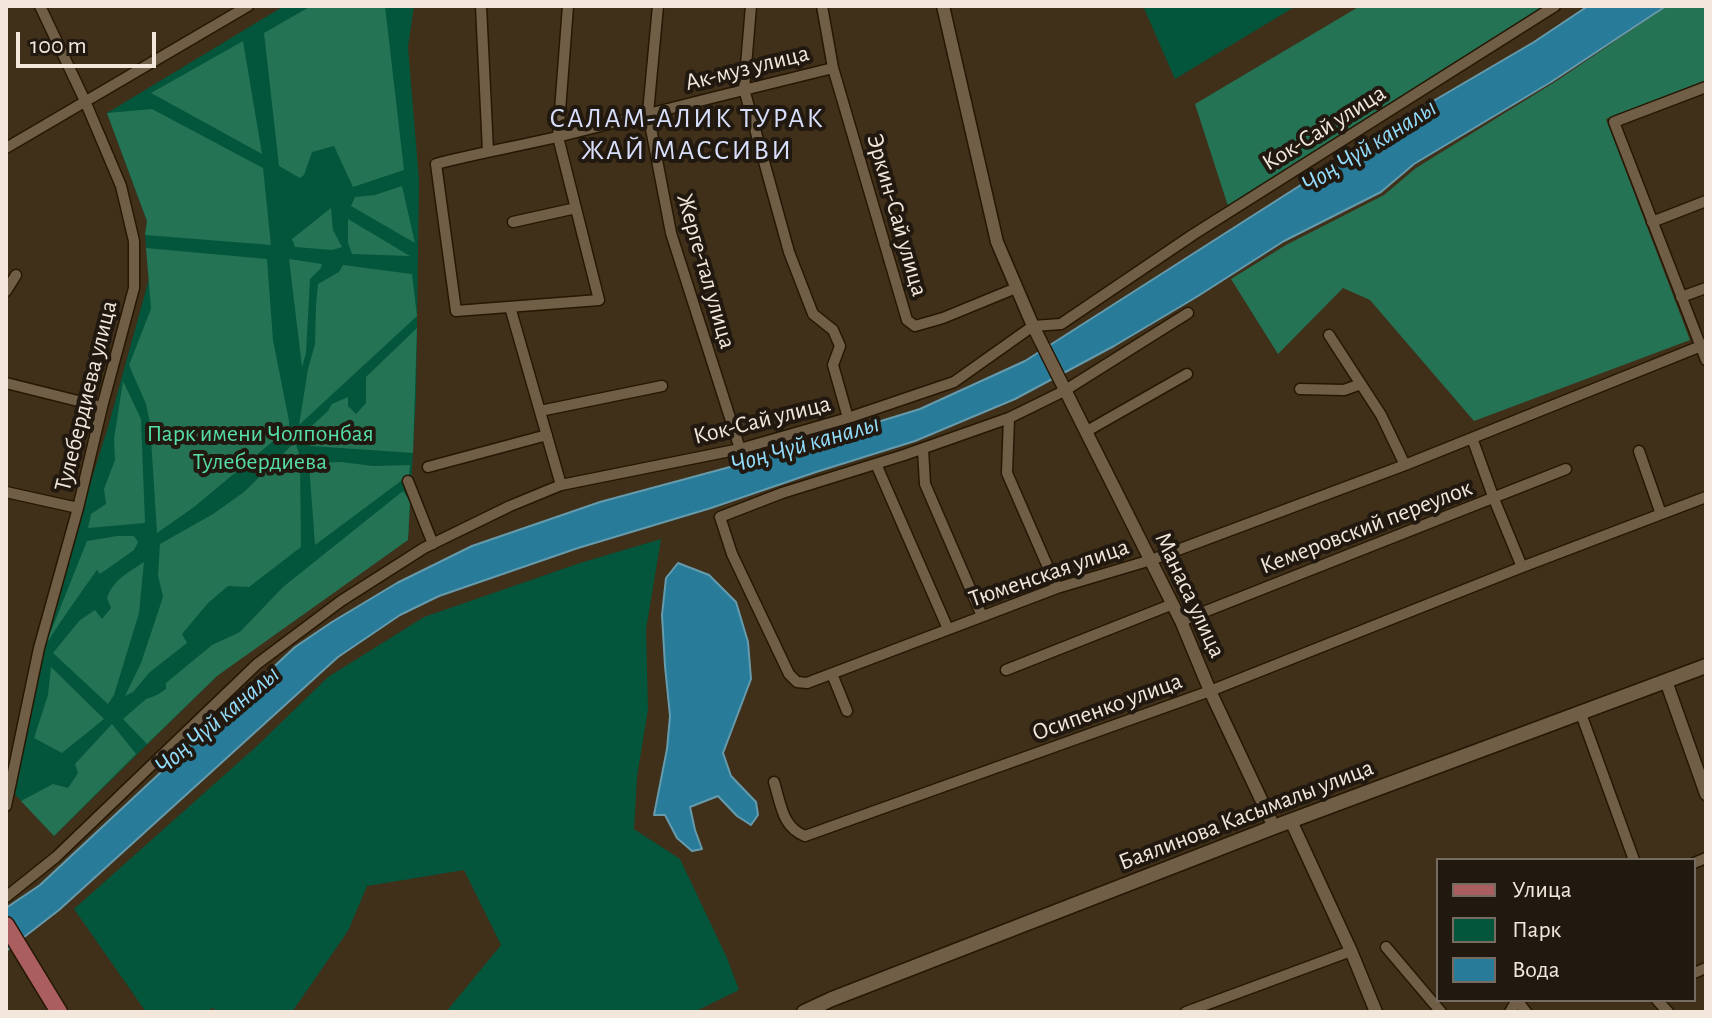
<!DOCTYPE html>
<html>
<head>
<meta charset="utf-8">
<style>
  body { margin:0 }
  #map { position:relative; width:1712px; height:1018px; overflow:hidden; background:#40301a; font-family:"Alegreya Sans",sans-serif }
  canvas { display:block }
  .frame { position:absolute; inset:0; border:8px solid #f2e7da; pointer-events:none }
  .legend { position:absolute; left:1436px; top:858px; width:260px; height:144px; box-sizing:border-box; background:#211910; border:2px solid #756b61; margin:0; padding:10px 14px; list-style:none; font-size:24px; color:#f2e7da }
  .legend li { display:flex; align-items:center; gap:16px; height:40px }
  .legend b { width:40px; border:2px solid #756b61 }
  .scale { position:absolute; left:16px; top:32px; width:140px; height:36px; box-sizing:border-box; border:4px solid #f2e7da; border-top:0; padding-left:10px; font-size:24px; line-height:28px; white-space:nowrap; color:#f2e7da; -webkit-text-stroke:6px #211910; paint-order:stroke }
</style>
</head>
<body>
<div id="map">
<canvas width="1712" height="1018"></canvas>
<div class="frame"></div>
<ul class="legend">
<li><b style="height:10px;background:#aa5e60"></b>Улица</li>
<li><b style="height:22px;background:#03553b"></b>Парк</li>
<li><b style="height:22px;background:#287b99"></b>Вода</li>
</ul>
<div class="scale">100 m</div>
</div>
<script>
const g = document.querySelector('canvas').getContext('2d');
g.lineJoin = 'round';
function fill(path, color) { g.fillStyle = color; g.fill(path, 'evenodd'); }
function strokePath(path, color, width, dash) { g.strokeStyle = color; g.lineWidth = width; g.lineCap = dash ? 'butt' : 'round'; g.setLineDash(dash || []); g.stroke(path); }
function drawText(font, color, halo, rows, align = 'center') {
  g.font = font + ' "Alegreya Sans",sans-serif'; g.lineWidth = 8; g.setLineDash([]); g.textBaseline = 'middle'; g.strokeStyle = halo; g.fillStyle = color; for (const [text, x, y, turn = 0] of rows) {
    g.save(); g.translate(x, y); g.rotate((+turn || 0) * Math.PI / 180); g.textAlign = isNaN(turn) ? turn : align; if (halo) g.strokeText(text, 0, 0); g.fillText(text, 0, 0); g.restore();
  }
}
fill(new Path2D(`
  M284,6H414L408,47L419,180L416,397L408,540L321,587L217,676L54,836L12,791L38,663L80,516L108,427L149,279L145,235L147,221L107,113Z
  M1143,6H1296L1175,79Z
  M661,539L646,629L648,709L637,777L634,829L680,859L727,958L739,990L694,1012H446L501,945L464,870L367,886L348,931L292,1012H219L213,1008L205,1012H146L74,909L258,745L328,677L424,617L580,563Z`), '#03553b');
fill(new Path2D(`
  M311,6H385L404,170L353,187L334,146L312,152L304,175L300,178L279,166L264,33Z
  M1360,6H1544L1228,206L1195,104Z
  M1667,6H1706V80L1606,119L1690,340L1474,421L1370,300L1343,288L1278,354L1231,279L1286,245L1384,195L1416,168L1558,80Z
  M243,41L262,154L151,93Z
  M152,109L263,168L271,245L145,235L147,221L107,113Z
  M402,186L415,243L351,206L355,197L375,195Z
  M331,208L333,230L342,247L332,250L295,247L292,239Z
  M348,219L410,256L352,254L348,243Z
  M146,248L267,259L273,340L289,421V428L194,507L157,533L150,423L146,404L129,365L151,309Z
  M289,259L322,264L321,268L310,279L306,353L302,367Z
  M343,265L412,274L417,316L299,425L308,369L315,344L316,305L318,284L339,272Z
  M417,328L413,453L311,446L304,433L328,411L332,404L348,397V406L356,414L366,403V377Z
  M123,381L141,419L145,523L88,528L91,514L106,504L104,489L115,460L114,439Z
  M295,442L300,456L301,547L249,587L228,586L208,603L182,634L187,643L150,672L133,692L125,696L141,663L163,597L158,575L160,544L213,514L244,492Z
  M341,462L373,466L410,465L409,475L315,545L309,463Z
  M403,491L410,501L408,540L217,676L147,744L123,719L146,699L157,695L166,689V683L212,645L240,632L283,587Z
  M117,536H134L138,542L134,550L100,574L97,570C79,595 61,620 45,646L87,541Z
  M144,562L139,613L114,695L108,704L53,653L80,620L95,610L102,619L111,608L107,598C113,580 129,572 144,562Z
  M51,667L104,719L62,753L34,738L48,695Z
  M112,724L136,754L54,836L21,801L53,784L68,788L78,773L75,764Z`), '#257355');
const water = new Path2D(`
  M1588,6H1666L1551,82L1414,164L1381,192L1284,241L1198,296L1114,346L1015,399L915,441L816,472L711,508L578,548L439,596L400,615L338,657L59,910L6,951V908L40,885L295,647L332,622L397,583L472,546L600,502L741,464L920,409L1025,361L1423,107L1534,42Z
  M678,563L709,575L736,602L748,642L751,679L723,753L731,776L756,802L758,815L751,825L737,816L718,796L690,807L695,830L702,849L692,851L677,838L665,815H654L667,749L670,716L665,666L662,615L666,578Z`);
fill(water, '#287b99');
strokePath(water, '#659bac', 2);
const minor = new Path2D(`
  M481,6L488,151
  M568,6L558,137L599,300L456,311L436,164C478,153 520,146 561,136C652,113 742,90 833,68
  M658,6L648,113L671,233L740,449
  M751,6L744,89L789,252L813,314L833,330L840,346L833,365L848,418
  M822,6L833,68L907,320L915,326L943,318L1016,288
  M1706,87L1614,122L1706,360
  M6,148L248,6
  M513,222L576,208
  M1652,222L1706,201
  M6,291L16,275
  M1681,297L1706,288
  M510,307L561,485
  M1188,313L1064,391L1009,418L904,455L782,493L720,517L732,554L789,674L797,682L807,683L1057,588L1151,560L1405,465L1706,344
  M1329,335L1381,415L1405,465
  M6,383L102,407
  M1300,389L1344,390L1361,384
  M540,411L662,386
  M1009,418L1007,473L1057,588
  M1087,431L1187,374
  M1472,438L1494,499L1522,567
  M923,449L925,484L982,616
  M1639,451L1661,514
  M876,464L948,629
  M428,467L547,435
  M408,481L433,544
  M6,492L78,508
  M1181,621L1566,469
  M1006,670L1173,604
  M832,674L847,711
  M1580,711L1634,860
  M774,782C781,804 782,827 805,836L1210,691L1522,567L1706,497
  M6,806L39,648L78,508L102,407L134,288V241L121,186L85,101L40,6
  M1694,863L1706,858
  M6,897L56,857L257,664L341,601L424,548L510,506L561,485L740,449L848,418L954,382L1033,326L1061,324L1194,234L1555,6
  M1386,947L1441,1012
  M1694,973L1706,968
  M1657,1000L1668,1012
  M1186,1012L1351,951
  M1510,1012L1517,1000L1526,1012`);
const tertiary = new Path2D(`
  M943,6L997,242L1033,326L1181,621L1210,691L1274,827
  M1666,681L1706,794
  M1291,821L1351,951L1376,1012`);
const secondary = new Path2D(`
  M804,1012L832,999L1274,827L1706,666`);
const primary = new Path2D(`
  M6,925L59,1012`);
strokePath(minor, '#261703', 13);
strokePath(tertiary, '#261703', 15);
strokePath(secondary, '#261703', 17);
strokePath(primary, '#261703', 19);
strokePath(minor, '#705e47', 10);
strokePath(tertiary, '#705e47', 12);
strokePath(secondary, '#705e47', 14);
strokePath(primary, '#aa5e60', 16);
drawText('24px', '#f2e7da', '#211910', [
  ["Ак-муз улица",747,68,-14],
  ["Кок-Сай улица",1324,128,-32],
  ["Эркин-Сай улица",897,215,74],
  ["Жерге-тал улица",706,271,74],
  ["Тулебердиева улица",86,396,-76],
  ["Кок-Сай улица",762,420,-14],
  ["Кемеровский переулок",1366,527,-21],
  ["Тюменская улица",1049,573,-19],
  ["Манаса улица",1190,595,65],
  ["Осипенко улица",1107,707,-20],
  ["Баялинова Касымалы улица",1246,815,-21]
]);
drawText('24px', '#56dea8', '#211910', [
  ["Парк имени Чолпонбая",260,434],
  ["Тулебердиева",260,462]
]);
drawText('italic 26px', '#93ddfd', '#211910', [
  ["Чоң Чүй каналы",1369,146,-32],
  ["Чоң Чүй каналы",805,444,-16],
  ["Чоң Чүй каналы",217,720,-40]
]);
g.letterSpacing = '2px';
drawText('28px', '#d8dffc', '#211910', [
  ["САЛАМ-АЛИК ТУРАК",687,119],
  ["ЖАЙ МАССИВИ",687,151]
]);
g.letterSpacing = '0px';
</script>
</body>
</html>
